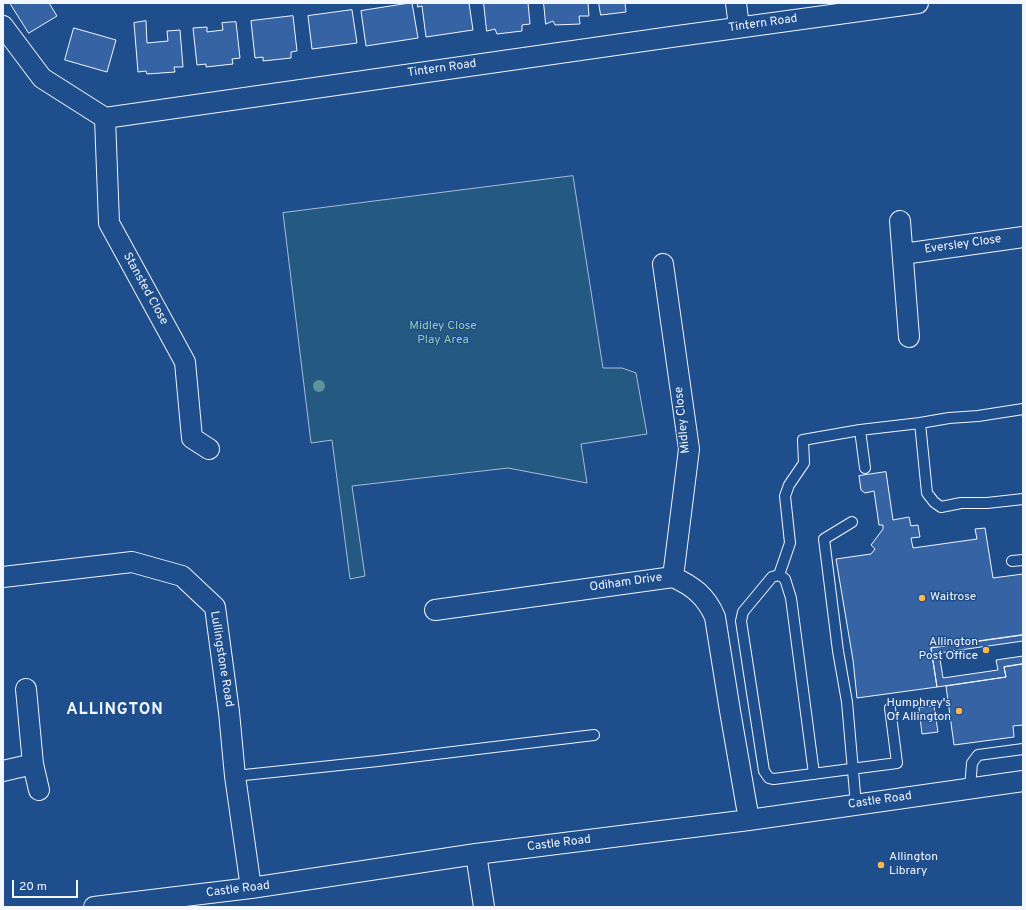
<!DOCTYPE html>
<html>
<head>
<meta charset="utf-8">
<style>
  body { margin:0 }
  #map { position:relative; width:1026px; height:910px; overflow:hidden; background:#1f4e8c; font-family:Overpass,sans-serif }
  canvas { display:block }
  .frame { position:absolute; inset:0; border:4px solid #f2f6ff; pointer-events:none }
  .scale { position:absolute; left:12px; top:880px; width:66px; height:18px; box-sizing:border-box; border:2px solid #f2f6ff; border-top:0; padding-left:5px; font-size:12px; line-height:14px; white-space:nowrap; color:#f2f6ff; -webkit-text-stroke:3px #1f4e8c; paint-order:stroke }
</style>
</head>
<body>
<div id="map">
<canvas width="1026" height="910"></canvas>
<div class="frame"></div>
<div class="scale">20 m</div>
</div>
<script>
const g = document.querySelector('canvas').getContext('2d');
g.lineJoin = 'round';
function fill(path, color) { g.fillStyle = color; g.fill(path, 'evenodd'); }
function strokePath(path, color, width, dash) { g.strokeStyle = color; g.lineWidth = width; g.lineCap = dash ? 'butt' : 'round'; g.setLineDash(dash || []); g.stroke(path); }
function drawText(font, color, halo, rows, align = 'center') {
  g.font = font + ' Overpass,sans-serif'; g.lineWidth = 3; g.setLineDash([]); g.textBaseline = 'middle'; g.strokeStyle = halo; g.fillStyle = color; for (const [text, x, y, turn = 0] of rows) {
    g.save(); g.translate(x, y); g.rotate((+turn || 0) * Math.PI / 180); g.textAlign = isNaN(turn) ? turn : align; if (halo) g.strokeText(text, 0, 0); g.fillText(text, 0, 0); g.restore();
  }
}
const green = new Path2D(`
  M573,176L603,368H622L636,373L647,434L581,444L587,483L508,468L352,486L365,576L350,579L332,440L311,443L283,213Z`);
fill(green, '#245a82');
strokePath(green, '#a8bbd7', 1);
const building = new Path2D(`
  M10,3H49L57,16L29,33Z
  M412,3L418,38L366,46L361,11Z
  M418,3H469L473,30L426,37L422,6L418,7Z
  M484,3H528L530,24L522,25V31L497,34L495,29L487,31Z
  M544,3H588L589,16H579L580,24L555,25L553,21L546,24Z
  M599,3H625L626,12L601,15Z
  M352,10L357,43L312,49L308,16Z
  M293,16L297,51L291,52V58L263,61V57L255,58L251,21Z
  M146,21L147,43L168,41L167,31L180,30L183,67H174L175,72L147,74L146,71L138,72L134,23Z
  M236,22L240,58L232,59L233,64L206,67V64L197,65L193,28L207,27V32L223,30L222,23Z
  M74,28L116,40L107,72L65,60Z
  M886,472L893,520L909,517L911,526L918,525L920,537L911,538L913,548L977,539L975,529L985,528L993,578L1023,574V635L931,648L937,687L857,698L853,660L836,559L871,554L875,549L871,545L883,529V525H879L874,491L865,493L861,490L859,476Z
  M1023,635V641L939,653L943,678L998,670L996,660L1023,656V664L1004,667L1006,677L937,687L931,648Z
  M1023,664V725L1013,726L1014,737L954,745L946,686L1006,677L1004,667Z
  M934,706L938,732L922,734L919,708Z`);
fill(building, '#3563a3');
strokePath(building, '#f2f6ff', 1);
const service = new Path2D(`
  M920,423L927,493L934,502L941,507L961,503H987L1023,499
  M860,430L865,468
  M852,522L824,539L838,651L847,702L856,805
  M1012,561L1023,560
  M779,575L790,543L785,496L789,485L804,463L803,440L860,430L920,423L949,418L978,416L1023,409
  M814,774L791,598L785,579L779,575L772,577L743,612L741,621L764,771L769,778L774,779L897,763L890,708
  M235,776L378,761L594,735
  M970,788L972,763L978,755L1023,749`);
const minor = new Path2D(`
  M736,3L739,27
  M3,26L42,78L105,118L671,37L918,3
  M105,118L109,223L185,362L192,438L209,449
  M900,221L909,337
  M903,254L1023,237
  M663,264L689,449L673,577
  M3,577L132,562L182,576L215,607L229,712L235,776L251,888
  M435,610L673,577C693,586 706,596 715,617L730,711L749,820
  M26,689L33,764L39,790
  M3,771L33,764
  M476,854L484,907
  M94,907L251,888L476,854L749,820L1023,781`);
strokePath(service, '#f2f6ff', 12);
strokePath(minor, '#f2f6ff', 22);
strokePath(service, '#1f4e8c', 10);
strokePath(minor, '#1f4e8c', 20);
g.fillStyle = '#61919a';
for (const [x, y] of [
  [319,386]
]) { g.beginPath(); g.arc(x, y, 6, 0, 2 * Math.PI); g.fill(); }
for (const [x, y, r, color] of [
  [922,598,4,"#ffb74d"],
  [986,650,4,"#ffb74d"],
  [959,711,4,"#ffb74d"],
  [881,865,4,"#ffb74d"]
]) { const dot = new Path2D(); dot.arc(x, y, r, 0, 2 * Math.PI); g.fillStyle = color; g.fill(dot); strokePath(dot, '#1f4e8c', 1.5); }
drawText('12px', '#f2f6ff', '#1f4e8c', [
  ["Tintern Road",763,24,-8],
  ["Tintern Road",442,69,-8],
  ["Eversley Close",963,245,-8],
  ["Stansted Close",145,289,61],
  ["Midley Close",683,420,-96],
  ["Odiham Drive",626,583,-8],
  ["Lullingstone Road",221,659,81],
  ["Castle Road",880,801,-8],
  ["Castle Road",559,844,-7],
  ["Castle Road",238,890,-7]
]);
drawText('12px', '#97c8a6', '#1f4e8c', [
  ["Midley Close",443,327],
  ["Play Area",443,341]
]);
drawText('12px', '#f2f6ff', '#1f4e8c', [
  ["Waitrose",930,598],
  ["Allington",978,643,"right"],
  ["Post Office",978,657,"right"],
  ["Humphrey's",951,704,"right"],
  ["Of Allington",951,718,"right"],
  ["Allington",889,858],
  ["Library",889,872]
], 'left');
g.letterSpacing = '1px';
drawText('bold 16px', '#f2f6ff', '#1f4e8c', [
  ["ALLINGTON",115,711]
]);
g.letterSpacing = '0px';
</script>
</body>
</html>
